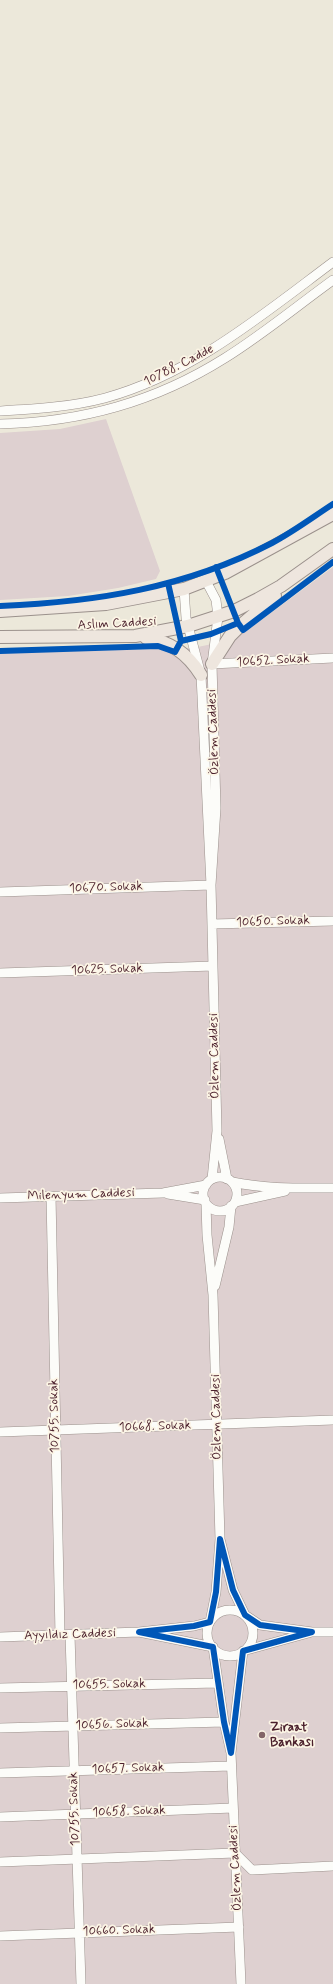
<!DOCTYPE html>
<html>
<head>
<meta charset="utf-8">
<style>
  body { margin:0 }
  canvas { display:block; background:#ece8da }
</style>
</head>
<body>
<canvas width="333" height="1984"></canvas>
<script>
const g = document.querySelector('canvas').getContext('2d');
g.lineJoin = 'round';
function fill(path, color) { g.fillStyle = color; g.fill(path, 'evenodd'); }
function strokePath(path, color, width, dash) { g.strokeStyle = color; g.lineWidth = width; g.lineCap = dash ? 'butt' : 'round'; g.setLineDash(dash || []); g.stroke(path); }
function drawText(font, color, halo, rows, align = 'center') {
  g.font = font + ' Mynerve,sans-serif'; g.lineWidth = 3.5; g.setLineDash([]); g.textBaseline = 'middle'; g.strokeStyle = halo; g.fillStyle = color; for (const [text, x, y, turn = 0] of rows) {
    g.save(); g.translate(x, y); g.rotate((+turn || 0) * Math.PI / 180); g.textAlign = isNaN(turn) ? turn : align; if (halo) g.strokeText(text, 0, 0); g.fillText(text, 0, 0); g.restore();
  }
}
fill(new Path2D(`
  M106,419L160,571L156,579L118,588L68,596L0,600V433L60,429Z
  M333,567V1984H0V653L193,648L212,644L233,637L252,627Z`), '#ded0d0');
const minor = new Path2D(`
  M0,411C35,409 71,407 105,398C192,374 262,315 333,262
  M0,424C82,422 155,402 225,358C262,335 297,306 333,280
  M184,589L186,618L201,675L211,885L216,808L212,664L218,617L216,600L206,581
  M212,664L333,658
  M0,892L211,885L217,1131L212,1179
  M212,924L333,921
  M0,973L213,966
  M219,1139L227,1179
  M203 1194a17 17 0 1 1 34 0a17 17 0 1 1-34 0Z
  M232,1182C265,1189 299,1188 333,1188
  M168,1194L205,1200
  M51,1196L60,1635
  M0,1198L163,1193L206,1185
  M235,1202L285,1191
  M206,1204L207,1235L213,1295L220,1539
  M215,1286L229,1227L231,1206
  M0,1432L333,1420
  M220,1539L233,1590L245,1615L260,1625L312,1632L243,1651L231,1753L224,1722L213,1647L139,1632L194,1626L210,1622L216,1592Z
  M207 1633a23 23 0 1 1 46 0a23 23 0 1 1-46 0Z
  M312,1632H333
  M70,1635L81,1984
  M0,1637L139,1632
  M0,1688L217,1683
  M0,1728L224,1722
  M231,1753L241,1984
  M0,1773L231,1766
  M0,1817L233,1808
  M0,1862L235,1853L252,1870L333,1866
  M0,1936L239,1927`);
const major = new Path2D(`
  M0,611L106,604L184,589L225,573L333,514
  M0,637L135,636L188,626L234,611L258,599L281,586L333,549
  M146,638C171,642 187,653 201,675
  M212,664L230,636L240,626L275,596`);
strokePath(minor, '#9b918c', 10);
strokePath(major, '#9b918c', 14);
strokePath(minor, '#fcfcf9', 9);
strokePath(major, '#eee6de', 12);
strokePath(new Path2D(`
  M216,567L238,623
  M168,583L181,641
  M0,606C96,602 185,588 272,543C293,532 313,517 333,504
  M0,651L158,646L175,652L181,641L211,634L238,623L243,630L333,562
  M220,1539L233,1590L245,1615L260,1625L312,1632L243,1651L231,1753L224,1722L213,1647L139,1632L194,1626L210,1622L216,1592Z`), '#0057b8', 6);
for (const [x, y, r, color] of [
  [262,1735,4,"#836568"]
]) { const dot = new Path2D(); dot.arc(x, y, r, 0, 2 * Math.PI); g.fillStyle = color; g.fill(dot); strokePath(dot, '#fcf5e5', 1.5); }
drawText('13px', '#4a1f2b', '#fcf5e5', [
  ["10788. Cadde",179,366,-27],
  ["Aslım Caddesi",117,624,-3],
  ["10652. Sokak",273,661,-3],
  ["Özlem Caddesi",214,732,-92],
  ["10670. Sokak",106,888,-2],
  ["10650. Sokak",273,922,-2],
  ["10625. Sokak",107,970,-2],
  ["Özlem Caddesi",215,1056,-91],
  ["Milenyum Caddesi",81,1195,-2],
  ["10755. Sokak",55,1416,-91],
  ["Özlem Caddesi",217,1417,-91],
  ["10668. Sokak",155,1427,-2],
  ["Ayyıldız Caddesi",70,1635,-2],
  ["10655. Sokak",109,1685,-1],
  ["10656. Sokak",112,1725,-2],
  ["10657. Sokak",128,1769,-2],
  ["10755. Sokak",75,1809,-92],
  ["10658. Sokak",129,1812,-2],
  ["Özlem Caddesi",236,1868,-93],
  ["10660. Sokak",119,1931,-2]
]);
drawText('bold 13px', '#4a1f2b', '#fcf5e5', [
  ["Ziraat",270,1728],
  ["Bankası",270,1743]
], 'left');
</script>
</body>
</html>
